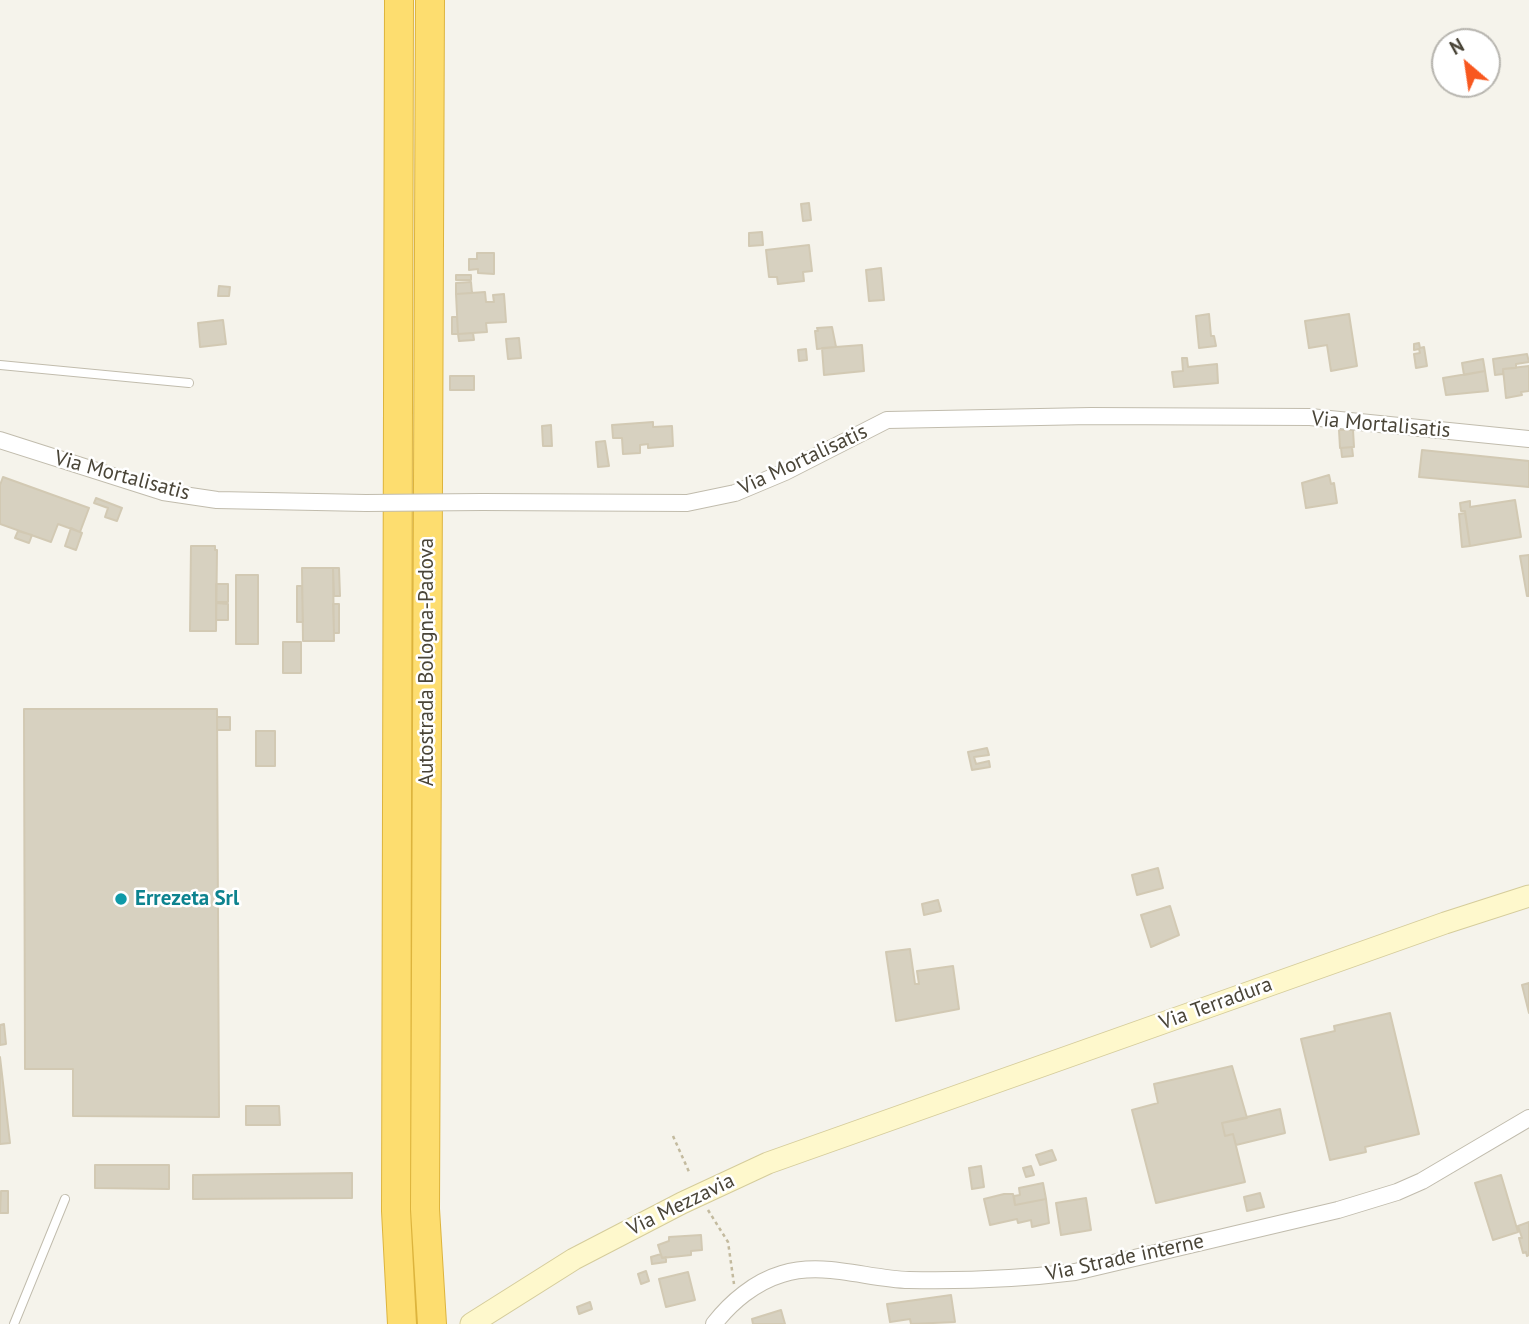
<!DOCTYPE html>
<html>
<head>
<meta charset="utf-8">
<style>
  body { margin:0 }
  #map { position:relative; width:1529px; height:1324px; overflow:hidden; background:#f5f3eb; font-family:"PT Sans",sans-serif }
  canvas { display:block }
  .north { position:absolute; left:1431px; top:28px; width:70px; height:70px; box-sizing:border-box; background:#fff; border:2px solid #b7b5af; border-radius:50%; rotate:331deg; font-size:19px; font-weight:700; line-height:28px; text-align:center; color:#4a4538 }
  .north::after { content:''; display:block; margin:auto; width:24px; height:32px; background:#f8581f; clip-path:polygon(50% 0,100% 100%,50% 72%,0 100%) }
</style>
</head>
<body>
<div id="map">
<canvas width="1529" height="1324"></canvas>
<div class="north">N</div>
</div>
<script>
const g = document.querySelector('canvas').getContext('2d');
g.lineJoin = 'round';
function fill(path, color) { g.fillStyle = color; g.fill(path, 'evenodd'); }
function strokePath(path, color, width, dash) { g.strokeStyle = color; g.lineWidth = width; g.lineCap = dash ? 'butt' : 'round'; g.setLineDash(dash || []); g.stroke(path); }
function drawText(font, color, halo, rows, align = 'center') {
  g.font = font + ' "PT Sans",sans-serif'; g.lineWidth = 5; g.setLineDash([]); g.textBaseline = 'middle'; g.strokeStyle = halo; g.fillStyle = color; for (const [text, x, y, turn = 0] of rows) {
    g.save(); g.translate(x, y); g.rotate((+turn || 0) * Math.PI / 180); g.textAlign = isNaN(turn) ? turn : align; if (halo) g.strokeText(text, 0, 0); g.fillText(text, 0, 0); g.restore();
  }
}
const building = new Path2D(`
  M809,203L811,220L803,221L801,204Z
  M762,232L763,245L749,246V233Z
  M809,245L812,271L803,272L804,281L778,284L777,277H769L766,250Z
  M477,253H494V274L478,273V269L469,270V259H477Z
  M881,268L884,300L869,301L866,270Z
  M456,275H471V280H456Z
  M471,282L472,293L456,294V283Z
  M219,286L230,287L229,296H218Z
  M485,292L486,302H494L493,295L504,294L506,322L486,323L487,332L458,334L456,294Z
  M1209,314L1211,336H1214L1216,346L1199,348L1196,316Z
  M1349,314L1357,366L1331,371L1327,345L1309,348L1305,321Z
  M452,317H457L458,334H452Z
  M223,320L226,344L200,347L198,323Z
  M832,327L836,347L817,349L815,331H818L817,328Z
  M473,333L474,340L459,341L458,334Z
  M519,338L521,358L508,359L506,339Z
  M1419,343L1420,348L1424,347L1427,366L1416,368L1414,354L1420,353L1419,349L1414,350V344Z
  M862,345L864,371L824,375L822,348Z
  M806,349L807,360L799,361L798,350Z
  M1527,354L1529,362L1516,364V368L1503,369V374L1495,375L1493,359Z
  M1182,358H1187L1188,367L1217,364L1218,383L1174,387L1172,372L1183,371Z
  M1483,359L1485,371L1464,375L1462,363Z
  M1529,366V391L1521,392L1522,395L1506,398L1503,369Z
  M1485,371L1488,391L1446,395L1443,378Z
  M450,376H474V390H450Z
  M653,422V427L672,426L673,446L648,448V444L640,445V453L623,454L622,438H613L612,425Z
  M551,425L552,446H543L542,426Z
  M1339,430H1353L1354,447L1340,448Z
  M605,441L609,466L598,467L596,442Z
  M1352,447L1353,456L1342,457L1341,448Z
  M1422,450L1529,461V487L1419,477Z
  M1329,475L1331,484L1334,483L1337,503L1306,508L1302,483Z
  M3,477L89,508L80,532L58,524L51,542L0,524V485Z
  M96,498L122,508L117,521L105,517L108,508L94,503Z
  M1515,500L1521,537L1470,546L1465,511H1461L1460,503L1470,501V507Z
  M1465,513L1470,546L1462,547L1459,514Z
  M71,528L82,533L76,550L65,546Z
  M18,531L32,535L29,543L15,538Z
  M191,546H215V550H217L216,631H190Z
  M1529,555V596H1527L1520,556Z
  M302,568H333L334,641H303Z
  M333,568H339L340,596H334Z
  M236,575H258V644H236Z
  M216,584H228V602H216Z
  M297,586H302L303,622H297Z
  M216,603L228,604V620H216Z
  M333,604H339V633H334Z
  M283,642H301V673H283Z
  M24,709H217L219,1117L73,1116V1069H25Z
  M217,717H230V730H217Z
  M256,731H275V766H256Z
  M987,748L989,755L974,757L976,764L989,761L990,767L972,770L968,752Z
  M1158,868L1163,888L1137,895L1132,875Z
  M938,900L941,911L924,915L922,904Z
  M1170,906L1179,935L1151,947L1141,915Z
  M910,949L915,984H919L917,971L953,966L959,1009L896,1021L886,952Z
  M1529,983V1013L1522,985Z
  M1390,1013L1419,1134L1365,1147L1366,1152L1330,1160L1301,1039L1335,1031L1334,1026Z
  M4,1024L6,1044L0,1045V1025Z
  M0,1057L10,1143L0,1144Z
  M1232,1066L1247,1118L1222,1123L1225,1136L1233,1134L1245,1182L1156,1203L1132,1110L1158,1103L1154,1084Z
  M246,1106H279L280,1125H246Z
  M1280,1109L1285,1133L1236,1145L1233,1134L1225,1136L1222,1123Z
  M1052,1150L1056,1160L1040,1165L1036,1155Z
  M95,1165H169V1189L95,1188Z
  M981,1166L984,1187L972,1189L969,1168Z
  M1031,1166L1034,1175L1026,1177L1023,1168Z
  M352,1173V1198L193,1199V1175Z
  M1501,1175L1518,1232L1493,1240L1475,1183Z
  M1043,1183L1046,1199L1015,1205L1014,1196L1020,1195L1019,1188Z
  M1,1191H8V1213H0Z
  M1260,1193L1264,1207L1247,1211L1244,1197Z
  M1004,1194H1013L1015,1205L1046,1199L1049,1223L1032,1227L1031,1220L1018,1223L1017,1219L990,1225L984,1199Z
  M1086,1198L1091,1230L1061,1235L1056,1203Z
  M1529,1222V1255L1527,1256L1526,1252L1523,1253L1519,1238H1522L1518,1226Z
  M701,1235L702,1250L691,1251V1255L662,1258L658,1245L669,1241V1237Z
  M661,1254L662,1258L666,1257V1262L652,1264L651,1257Z
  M646,1271L649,1281L641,1284L638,1274Z
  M688,1272L695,1300L666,1307L659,1279Z
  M951,1295L955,1322L911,1324L910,1319L890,1322L887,1304Z
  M590,1302L592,1309L579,1314L577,1307Z
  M781,1310L785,1324H753L752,1319Z`);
fill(building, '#d7d1c0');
strokePath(building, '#d2c9b3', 2);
const service = new Path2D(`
  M0,365L189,383
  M14,1324L65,1199`);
const minor = new Path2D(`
  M0,440L163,492L217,500L366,503
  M482,502L687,503L735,493L785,472L887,420L1091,416L1310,417L1529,439
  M714,1324C731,1302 755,1282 782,1274C823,1261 868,1279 909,1280C964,1281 1020,1279 1075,1272L1338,1210L1397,1192L1422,1181L1529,1118`);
const secondary = new Path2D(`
  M471,1324L574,1259L682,1203L768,1163L1445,923L1529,896`);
const motorway = new Path2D(`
  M399,0L396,1211L402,1324
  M430,0L425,1209L432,1324`);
strokePath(service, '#c1bcad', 10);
strokePath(minor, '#c1bcad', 18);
strokePath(secondary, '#d5cc9b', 23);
strokePath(motorway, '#ddb43d', 30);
strokePath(new Path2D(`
  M673,1136L690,1174
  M708,1210L728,1242L734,1284`), '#c3ba9e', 2.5, [3.5, 3.5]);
strokePath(service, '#fff', 8);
strokePath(minor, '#fff', 16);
strokePath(secondary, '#fef8cc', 21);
strokePath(motorway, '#fddd6f', 28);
const minorBridge = new Path2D(`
  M366,503L482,502`);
strokePath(minorBridge, '#c1bcad', 18, []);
strokePath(minorBridge, '#fff', 16);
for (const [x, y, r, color] of [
  [121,899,7,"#0f9aa8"]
]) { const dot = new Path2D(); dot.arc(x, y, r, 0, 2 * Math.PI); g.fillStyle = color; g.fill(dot); strokePath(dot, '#fff', 2.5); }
drawText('21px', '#4a4538', '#fff', [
  ["Via Mortalisatis",1381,425,5],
  ["Via Mortalisatis",803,460,-25],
  ["Via Mortalisatis",122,476,15],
  ["Autostrada Bologna-Padova",427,662,-90],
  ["Via Terradura",1216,1004,-20],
  ["Via Mezzavia",681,1205,-26],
  ["Via Strade interne",1125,1258,-12]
]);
drawText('bold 21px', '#0d838f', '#fff', [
  ["Errezeta Srl",135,899]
], 'left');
</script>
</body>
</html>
